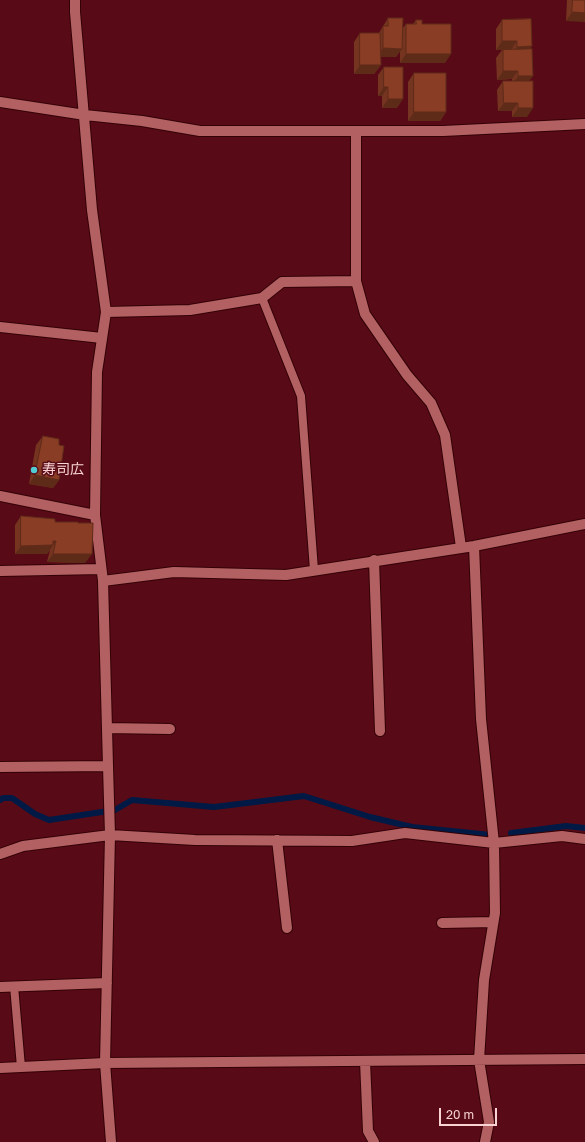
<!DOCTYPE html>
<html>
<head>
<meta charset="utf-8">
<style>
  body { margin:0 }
  #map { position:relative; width:585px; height:1142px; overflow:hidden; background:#580b17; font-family:"Golos Text",sans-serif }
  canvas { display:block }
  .scale { position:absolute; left:439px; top:1108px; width:58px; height:18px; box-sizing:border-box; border:2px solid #f9d3d3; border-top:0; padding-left:5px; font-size:12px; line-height:14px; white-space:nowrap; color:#f9d3d3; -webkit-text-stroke:3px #580b17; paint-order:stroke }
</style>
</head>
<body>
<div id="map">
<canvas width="585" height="1142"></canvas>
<div class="scale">20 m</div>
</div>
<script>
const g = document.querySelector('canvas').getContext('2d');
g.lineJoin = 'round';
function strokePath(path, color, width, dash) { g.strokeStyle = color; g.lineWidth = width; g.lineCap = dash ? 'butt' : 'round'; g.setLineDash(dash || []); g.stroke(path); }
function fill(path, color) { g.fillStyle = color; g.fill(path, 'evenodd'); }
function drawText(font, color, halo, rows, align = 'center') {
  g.font = font + ' "Golos Text","Noto Sans JP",sans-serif'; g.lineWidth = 3; g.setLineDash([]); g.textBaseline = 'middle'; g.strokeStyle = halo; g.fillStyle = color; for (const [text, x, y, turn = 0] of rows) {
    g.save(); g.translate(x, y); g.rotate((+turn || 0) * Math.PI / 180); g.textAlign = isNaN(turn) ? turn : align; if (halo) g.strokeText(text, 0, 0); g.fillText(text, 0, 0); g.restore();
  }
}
strokePath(new Path2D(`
  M0,800L3,798H12L35,814L49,820L115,810L132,800L214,807L304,796L370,817L412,827L491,835
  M511,833L566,826L585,828`), '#011a45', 6);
const lane = new Path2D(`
  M262,298L301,396L314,570
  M14,986L21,1067`);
const street = new Path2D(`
  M75,0V12L92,210L106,312L97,372L95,515L103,581L108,766L110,835L105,1063L111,1142
  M0,102L85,115L142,121L200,131H443L585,124
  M356,131V281L365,314L407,375L431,403L445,435L461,547
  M106,312L190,310L262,298L282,282L356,281
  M0,327L102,338
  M0,496L95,515
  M474,546L481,719L494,843L495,913L484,980L479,1060L489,1122L485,1142
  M374,560L380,731
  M0,571L101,569
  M103,581L174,572L286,575L474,546L585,524
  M107,728L170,729
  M0,767L108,766
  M277,840L287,928
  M0,854L23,846L110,835L195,840L352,841L405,833L494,843L562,836L585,839
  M442,923L493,922
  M0,987L107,983
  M365,1061L368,1131L374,1142
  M0,1068L105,1063L585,1059`);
strokePath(lane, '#330006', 10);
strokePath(street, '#330006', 12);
strokePath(lane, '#b36062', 8);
strokePath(street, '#b36062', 10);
fill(new Path2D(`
  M567,0H585L566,21Z
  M388,18L402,29L406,24H413L416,20L422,24L445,63H400V51L396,57H380L381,65L374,74H354V42L360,33H379Z
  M502,20L532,46L530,49L529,81L527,117H512V111H498L497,90L503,81H512V79L497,80L496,58L502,50H496V29Z
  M384,67L397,108H382V96H378V75Z
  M414,73L446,112L440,121H408V82Z
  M43,436L59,445V480L53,488L29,484L36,445Z
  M21,516L55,522L85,563L47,562L50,550L47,554H15V525Z`), '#75341f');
fill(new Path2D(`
  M572,12L585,13V22L566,21Z
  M502,41H517L511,50H496Z
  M532,46L525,55H511L517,47Z
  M383,48L402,49L396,57H377Z
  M406,54H451L445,63H400Z
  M360,65H381L374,74H354Z
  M503,71H518L512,79L497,80Z
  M518,76H533L527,84L512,85Z
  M384,87H388L382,96H378Z
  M388,99H403L397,108H382Z
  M504,103H518L512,111H498Z
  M518,108H533L527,117H512Z
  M414,112H446L440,121H408Z
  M35,475L59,480L53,488L29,484Z
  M53,541H56L47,554H15L21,546Z
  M53,554H92L85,563L47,562Z`), '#5f2b19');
const building = new Path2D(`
  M573,0H585V13L572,12Z
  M388,18H403L402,49L383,48V26H388Z
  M531,19L532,46L517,47V41H502V20Z
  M416,20H422V24H451V54H406V24H416Z
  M360,33H380L381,65H360Z
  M532,49L533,76H518V71H503V50Z
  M384,67H403V99H388V87H384Z
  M414,73H446V112H414Z
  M503,81H533V108H518V103H504Z
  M43,436L59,439V445L64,446L59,480L35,475Z
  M21,516L55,519V522H78V523H93L92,554H53L56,541H53V545L21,546Z`);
fill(building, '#883d24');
strokePath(building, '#5f2b19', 1);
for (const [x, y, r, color] of [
  [34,470,4,"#51ccd2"]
]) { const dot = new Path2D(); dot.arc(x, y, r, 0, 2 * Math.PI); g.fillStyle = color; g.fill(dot); strokePath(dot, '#580b17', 1.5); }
drawText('14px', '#f9d3d3', '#580b17', [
  ["寿司広",42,470]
], 'left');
</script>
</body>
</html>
